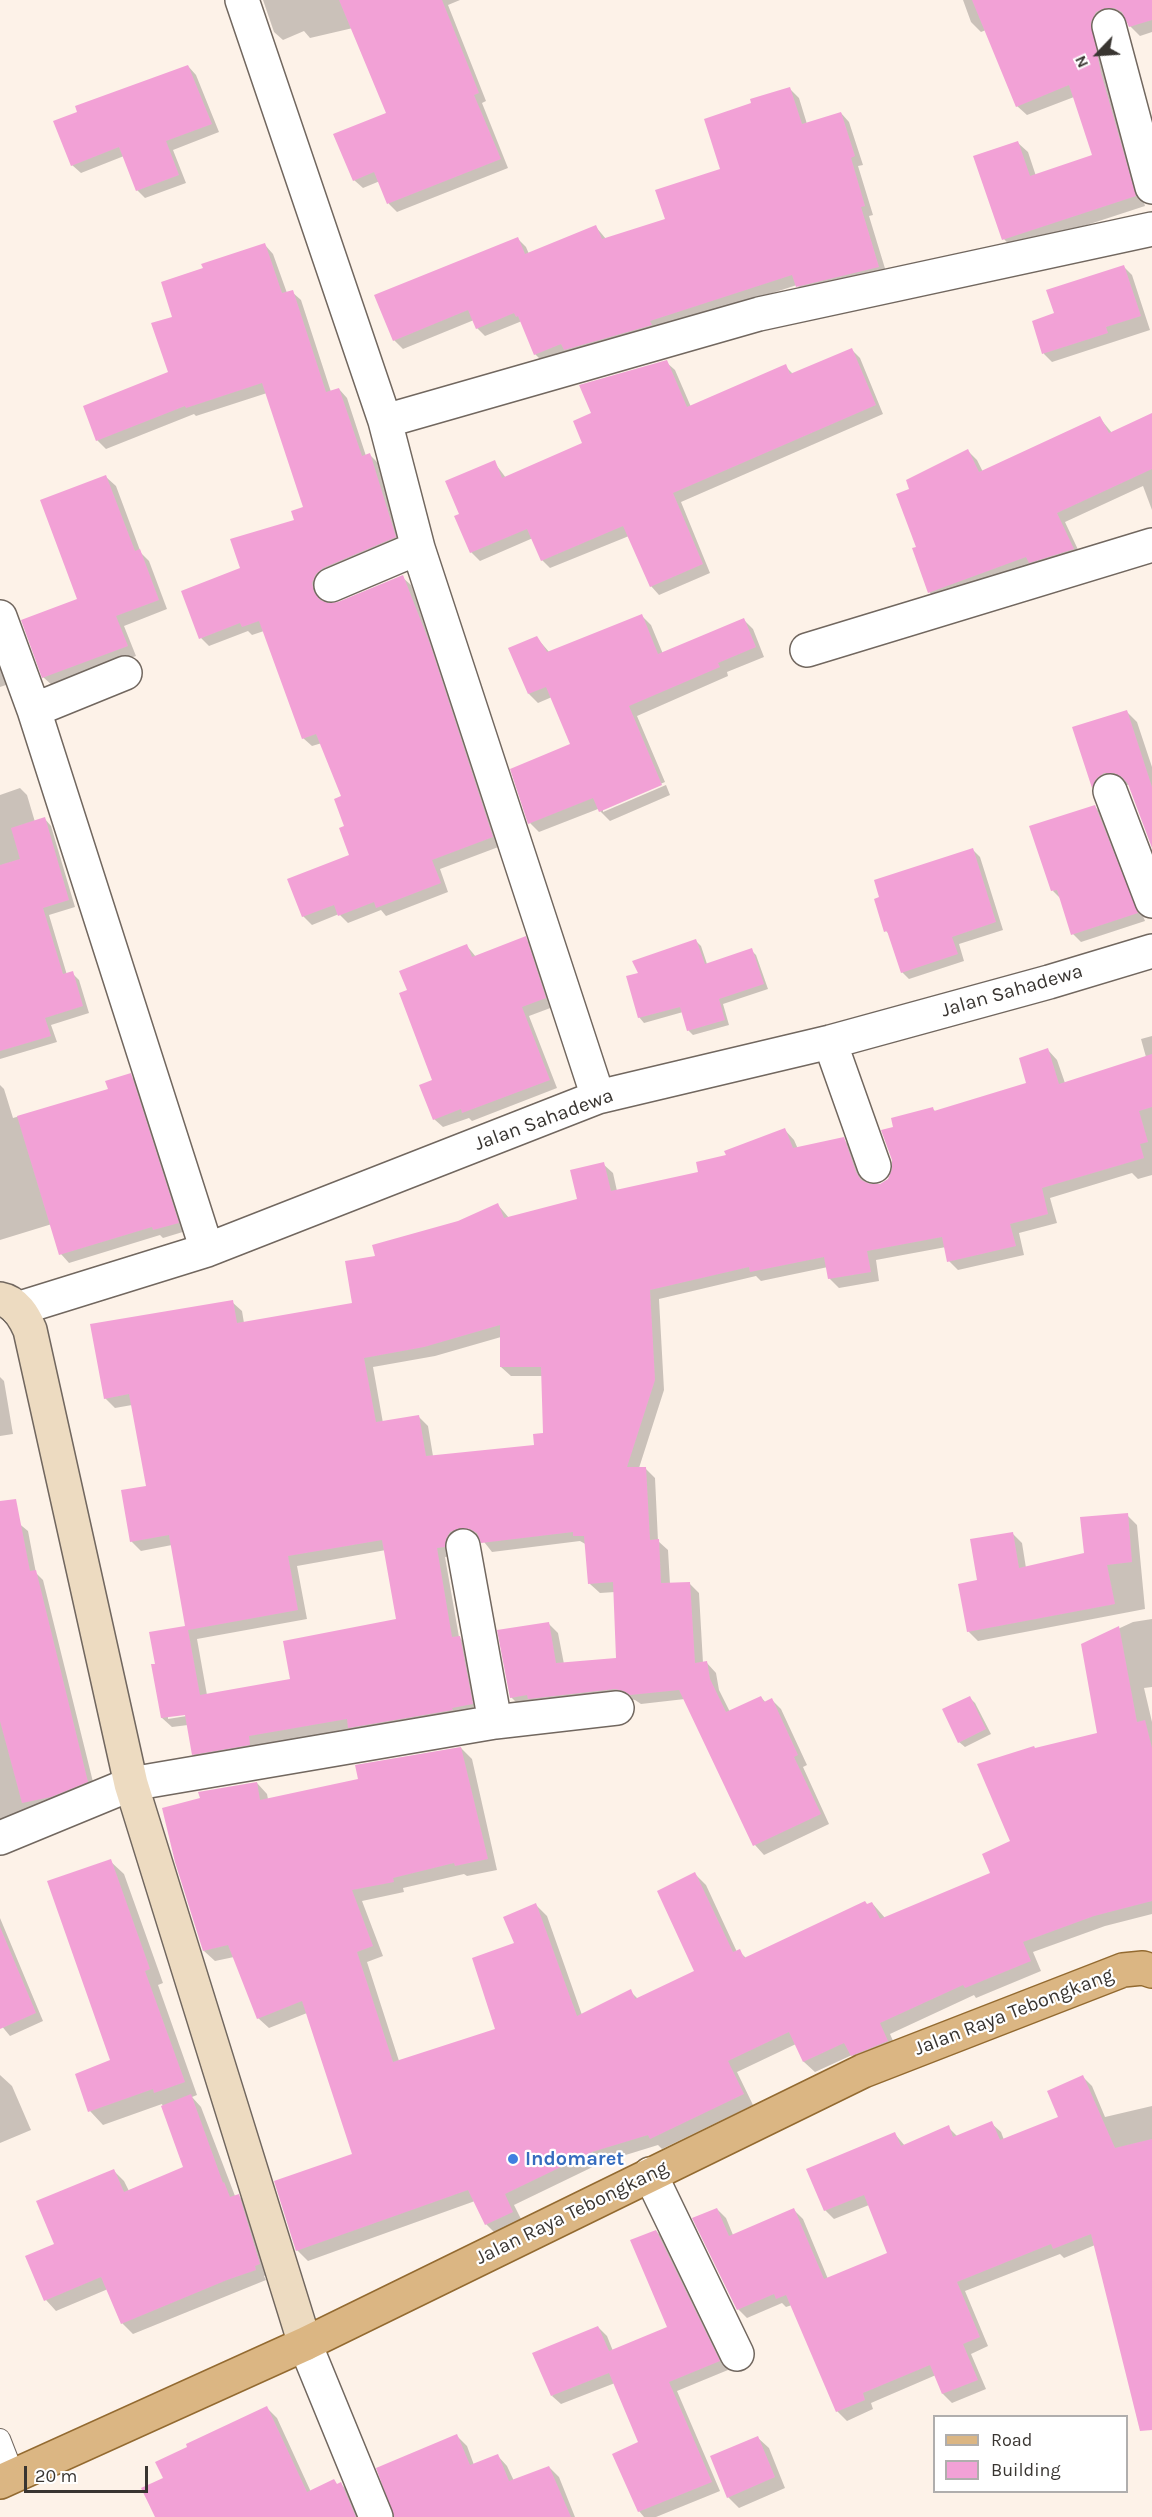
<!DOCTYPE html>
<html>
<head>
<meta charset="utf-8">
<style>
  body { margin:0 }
  #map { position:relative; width:1152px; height:2517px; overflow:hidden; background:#fdf2e8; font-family:Karla,sans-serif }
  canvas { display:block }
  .legend { position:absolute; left:933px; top:2415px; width:195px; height:78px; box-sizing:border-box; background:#fff; border:2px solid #b0aead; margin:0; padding:8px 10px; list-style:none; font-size:18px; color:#393531 }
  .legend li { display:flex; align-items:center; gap:12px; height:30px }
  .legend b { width:30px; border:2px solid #b0aead }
  .north { position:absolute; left:1068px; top:24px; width:60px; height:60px; -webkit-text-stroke:4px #fff; paint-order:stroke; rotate:245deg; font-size:16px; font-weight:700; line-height:24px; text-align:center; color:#393531 }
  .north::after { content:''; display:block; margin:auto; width:21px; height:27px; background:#393531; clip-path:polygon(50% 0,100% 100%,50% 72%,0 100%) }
  .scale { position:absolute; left:24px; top:2466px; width:124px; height:27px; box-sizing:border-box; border:3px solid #393531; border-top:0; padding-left:8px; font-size:18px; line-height:21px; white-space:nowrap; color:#393531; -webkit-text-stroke:4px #fff; paint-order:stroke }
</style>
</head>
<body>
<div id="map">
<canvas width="1152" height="2517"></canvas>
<ul class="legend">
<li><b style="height:8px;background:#dbb683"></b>Road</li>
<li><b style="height:16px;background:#f2a1d6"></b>Building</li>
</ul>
<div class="north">N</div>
<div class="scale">20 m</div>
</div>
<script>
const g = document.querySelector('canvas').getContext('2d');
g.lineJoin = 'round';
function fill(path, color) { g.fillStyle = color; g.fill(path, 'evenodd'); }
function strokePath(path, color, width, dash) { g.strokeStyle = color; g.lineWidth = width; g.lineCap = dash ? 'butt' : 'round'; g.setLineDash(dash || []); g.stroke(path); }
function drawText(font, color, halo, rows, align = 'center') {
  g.font = font + ' Karla,sans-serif'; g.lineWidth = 4.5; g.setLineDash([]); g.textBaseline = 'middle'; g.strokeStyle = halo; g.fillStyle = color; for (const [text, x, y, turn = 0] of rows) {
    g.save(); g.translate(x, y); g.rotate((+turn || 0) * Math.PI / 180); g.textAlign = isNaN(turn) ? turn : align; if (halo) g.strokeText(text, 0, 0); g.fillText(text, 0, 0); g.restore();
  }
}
fill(new Path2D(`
  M263,0H460L448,5L486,101L482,103L508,168L397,212L389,204L380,181L363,188L354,180L388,114L353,28L310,38L304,31L283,40L274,32Z
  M963,0H1152V32L1140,36L1130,26L1126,18L1114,17L1110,84L1145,206L1013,249L1004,239L1018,143L1028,152L1036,176L1094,156L1074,97L1027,115L1017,106L986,30L981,32L971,22Z
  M188,66L196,75L219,132L173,150L186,183L145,198L137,190L124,156L81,173L72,165Z
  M790,89L799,98L807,124L841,113L849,122L863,165L858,166L873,215L869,216L887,275L806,295L797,285L658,330L544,363L535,354L522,321L485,336L477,328L474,320L403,349L394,340L518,239L526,247L529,254L596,227L606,239L667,220L722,170Z
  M265,245L273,254L287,293L292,292L301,300L331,392L339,389L347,398L366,456L370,455L378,463L403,546L320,593L322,602L338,604L402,577L411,585L438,654L501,846L440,869L448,892L386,916L381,910L348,923L339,914L312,925L303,916L351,856L343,797L322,743L312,746L303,738L264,631L252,635L248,631L209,646L201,638L242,569L296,521L305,508L267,393L196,416L194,414L106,449L97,440L169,373L174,318L204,269Z
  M1124,267L1132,275L1150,330L1052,362L1044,354L1033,322L1056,314Z
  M852,350L860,358L883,414L681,502L710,573L659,595L651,586L629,536L550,568L542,560L533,538L480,561L471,552L461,515L494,462L506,478L584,444L593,414L666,362L675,370L691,407L785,366L793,374Z
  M1152,415V510L1143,486L1065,522L1082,558L939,602L930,593L914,549L918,548L911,490L968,451L977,460L983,472L1099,417L1112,433Z
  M106,477L116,486L141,553L149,561L167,609L124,626L136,656L53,686L43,677L79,600Z
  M641,615L651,625L663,654L743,619L753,629L764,657L727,672L728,676L637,716L665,782L603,809V812L666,785L670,795L610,821L598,809L539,832L530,823L571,745L552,697L538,703L529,694L537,638L550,653Z
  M0,659L9,684L0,687Z
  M1126,711L1137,722L1152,767V844L1129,785L1115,784L1103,797L1093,787L1074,728Z
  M20,788L27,795L35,822L45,819L51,826L75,907L49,915L67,975L72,973L79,980L89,1013L51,1025L57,1042L0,1059V795Z
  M1095,807L1103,815L1145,921L1081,942L1073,934L1061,899L1053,891Z
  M972,849L980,857L1003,930L959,944L964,961L909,979L902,972L890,935L886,931Z
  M525,938L534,947L553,1007L529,1016L557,1088L472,1121L469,1118L443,1127L434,1119V1081L409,991L467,946L476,957Z
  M696,941L701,946L707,964L751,950L756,955L768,989L723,1004L729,1025L693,1035L688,1030L683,1012L644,1023L639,1017Z
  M1152,1036V1175L1138,1179L1132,1173L1050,1198L1057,1223L1019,1233L1024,1255L958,1270L949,1261L946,1247L876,1260L879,1281L839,1288L829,1278L828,1267L761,1281L756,1276L659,1299L664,1390L639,1468H645L655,1478L658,1541L668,1550L670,1584L689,1583L699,1593L703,1663H707L716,1673L719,1690L730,1712L761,1697L766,1703L772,1700L781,1709L807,1765L803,1767L829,1824L764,1855L755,1845L685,1699L641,1704L635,1700L625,1698L521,1707L511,1697L549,1624L558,1633L564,1664L618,1660L615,1592L600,1593L590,1584L587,1545L580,1541L492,1552L481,1538L470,1536L454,1556L445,1557L459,1637L469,1647L481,1714L359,1737L351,1729L258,1746L259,1754L203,1764L193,1754L188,1725L172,1727L162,1718L157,1665L187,1627L172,1545L141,1551L131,1541L147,1487L132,1405L115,1408L105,1398L232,1302L242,1311L244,1323L354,1304L377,1257L498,1205L509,1218L579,1200L603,1164L613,1173L617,1191L699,1173L728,1157L785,1130L794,1140L798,1149L843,1139L853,1149L866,1184L880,1185L889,1180L894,1169L895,1128L933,1109L936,1112L1028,1084L1048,1050L1057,1060L1065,1083L1146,1057L1141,1039ZM501,1337V1367L511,1376H542L544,1434L536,1446L433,1456L428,1426L418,1416L383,1423L373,1367L435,1356ZM386,1550L398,1620L291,1680L207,1695L197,1639L307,1619L297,1566ZM192,1712L193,1715L168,1719V1716Z
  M130,1075L139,1084L186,1231L163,1238L160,1235L69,1263L61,1254L52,1224L0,1240V1085L4,1089L13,1118L110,1090Z
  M0,1377L4,1381L13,1434L0,1436Z
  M0,1508L28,1531L36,1573L43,1580L95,1790L0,1830Z
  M1127,1515L1137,1525L1145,1609L978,1641L968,1631L978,1581L1012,1533L1022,1543L1026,1568L1086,1554Z
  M1152,1619V1687L1144,1688L1152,1722V1914L1105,1926L1033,1952L1041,1971L976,1998L974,1995L890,2034L898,2052L863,2066L852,2055L815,2072L804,2062L796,2044L737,2072L753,2105L662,2149L658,2145L603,2162L514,2205L523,2223L497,2235L486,2224L475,2201L308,2261L297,2250L354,2155L307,2013L269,2028L258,2018L234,1957L215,1961L204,1951L257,1783L267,1794L268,1799L359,1780L461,1748L472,1759L497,1870L467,1876L464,1874L403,1888L404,1892L362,1901L383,1956L367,1962L399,2061L497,2030L516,1944L536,1905L547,1916L582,2015L630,1991L638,1999L696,1972L695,1874L706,1885L737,1952L739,1951L746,1958L872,1903L885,1918L992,1873L1012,1842L1036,1750L1099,1734L1083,1645L1133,1622Z
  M970,1698L975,1703L991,1734L965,1747L959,1742Z
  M110,1861L124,1874L163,1983L158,1985L197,2095L192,2097L201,2107L235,2196L238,2195L249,2206L270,2274L264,2276L266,2280L133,2334L122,2323L108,2289L56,2311L46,2300L56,2245L114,2171L124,2181L129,2191L185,2168L162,2104L103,2125L90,2111L112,2061Z
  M0,1918L43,2021L10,2036L0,2024Z
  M0,2075L12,2086L31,2130L0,2143Z
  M1083,2077L1092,2086L1105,2117L1152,2106V2401L1095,2245L1064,2258L1060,2254L965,2291L988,2346L971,2354L986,2389L952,2403L943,2394L936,2375L871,2403L873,2409L847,2421L837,2411L792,2305L786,2307L782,2303L747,2318L738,2309L717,2209L726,2218L733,2235L794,2210L803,2219L828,2279L889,2254L869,2205L834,2219L825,2210L895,2134L905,2146L948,2127L958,2137L991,2123L1001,2132L1004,2140L1060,2118Z
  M656,2231L665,2240L728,2370L677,2391L720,2491L656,2517H644L639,2511L640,2443L615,2383L561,2404L552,2396L598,2327L607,2336L613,2351L669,2328Z
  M267,2408L277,2418L311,2492L341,2484L351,2494L361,2517H157L165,2479Z
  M457,2436L467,2446L474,2465L497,2455L507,2466L514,2481L549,2467L559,2477L575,2517H396Z
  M758,2438L769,2448L785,2488L739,2508L728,2497Z`), '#0003');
fill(new Path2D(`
  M339,0H442L479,93L474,95L501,159L387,204L374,172L353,181L333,134L386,113Z
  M972,0H1152V20L1129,27L1122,12L1114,8H1105L1096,12L1091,22L1101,73L1136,196L1002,240L973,156L1018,141L1030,176L1092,155L1069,85L1016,107Z
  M188,65L212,124L166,141L179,175L136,191L119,147L71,166L53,121L77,112L75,106Z
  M790,87L802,124L841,112L855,156L851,158L865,206L861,207L879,267L796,287L792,275L650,321L652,325L564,350L561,344L534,355L518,316L516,317L514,313L476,329L468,310L393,341L374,295L518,237L525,254L596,225L602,239L665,219L655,190L720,169L704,119L751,103L750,99Z
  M265,243L282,293L293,290L326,392L339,388L362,456L370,453L396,537L323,568L316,574L312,583L314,592L320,600L328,603L338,602L403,575L430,644L493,837L432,860L441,883L376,908L374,902L338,916L334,905L302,917L287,879L349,855L339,828L344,826L334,799L341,796L316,734L302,739L259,621L242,627L240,623L199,639L181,591L240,568L230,539L294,520L291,511L303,507L262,383L186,408L185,406L96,441L83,406L168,372L151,323L172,317L161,282L203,268L201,264Z
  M1124,265L1141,316L1106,327L1108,333L1042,354L1032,321L1054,313L1046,290Z
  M852,348L876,405L673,493L703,564L650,587L623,526L541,561L527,529L470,553L454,516L459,514L445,481L495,460L502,478L582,443L573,421L591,413L579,385L667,360L687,407L786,364L790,374Z
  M1152,413V469L1057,513L1074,549L1029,563L1026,557L928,593L912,548L916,547L896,494L909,489L906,480L968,449L979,472L1100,416L1109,433Z
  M106,475L135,551L140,549L159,600L116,616L128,646L42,678L21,620L77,599L40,500Z
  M642,614L658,654L744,618L756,647L718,663L720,667L629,706L662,785L599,812L593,798L528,824L510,769L570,744L546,687L528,694L508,648L537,636L547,652Z
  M1127,710L1152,787V848L1128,784L1122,777L1114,773H1104L1096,779L1092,788L1072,727Z
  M1095,805L1138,913L1071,935L1057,890L1051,891L1029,826Z
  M45,817L69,900L43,908L63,974L73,971L83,1006L45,1018L51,1036L0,1051V865L20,859L11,828Z
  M973,848L996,922L952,937L958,954L901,973L887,931L884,932L874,899L879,897L874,880Z
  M526,936L546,998L522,1007L550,1080L462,1113L461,1109L433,1120L419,1085L432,1080L399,993L407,990L399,971L467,944L472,957Z
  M696,939L705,964L752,948L764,984L719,999L725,1020L687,1031L680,1007L638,1018L626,976L638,973L632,961Z
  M1048,1048L1059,1084L1152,1054V1107L1139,1111L1148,1142L1140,1144L1144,1158L1042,1188L1048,1214L1010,1224L1016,1246L947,1262L942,1237L867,1251L871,1272L828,1279L824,1257L750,1272L749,1267L650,1290L655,1380L627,1467H646L650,1540L659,1539L661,1583L690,1582L695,1663L707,1661L710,1679L726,1712L761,1696L764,1702L772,1698L798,1755L794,1757L821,1814L753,1846L679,1690L630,1695L624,1691L615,1689L528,1699L527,1695L510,1698L497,1630L549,1622L556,1663L616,1658L613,1582L588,1584L584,1536H573V1532L481,1543L477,1533L470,1529L460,1528L450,1532L446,1539L445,1547L437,1548L452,1637L460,1636L473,1704L452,1708L453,1710L348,1728L347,1719L249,1736L250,1745L192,1755L185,1715L161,1718L151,1664H155L149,1632L185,1626L169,1535L130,1542L121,1490L146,1486L129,1394L104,1399L90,1324L233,1300L237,1323L352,1303L345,1261L375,1256L372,1245L458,1221L498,1203L504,1218L577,1199L570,1170L604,1162L611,1191L698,1172L696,1162L726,1155L724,1151L785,1128L793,1148L844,1137L856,1172L861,1180L870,1184H880L888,1179L892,1169V1160L881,1130L893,1127L891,1118L933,1107L934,1111L1026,1083L1019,1058ZM500,1325V1367H541L543,1433L533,1434L534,1445L426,1456L419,1415L376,1422L364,1358L424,1347ZM382,1540L396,1619L283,1641L290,1679L200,1695L188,1630L298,1610L288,1556Z
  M131,1073L179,1223L153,1230L152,1227L59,1255L17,1116L108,1089L105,1081Z
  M16,1499L30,1571L36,1570L88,1782L51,1797L22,1803L0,1721V1501Z
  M1128,1513L1132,1562L1107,1565L1115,1604L967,1632L958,1584L977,1580L970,1539L1013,1532L1019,1568L1084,1553L1080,1517Z
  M1119,1626L1137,1722L1145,1720L1152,1748V1901L1094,1916L1023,1942L1031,1961L965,1988L963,1985L880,2023L888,2041L851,2056L844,2043L803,2062L789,2032L728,2061L744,2094L650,2139L648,2135L592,2152L505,2194L513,2212L485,2225L468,2190L296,2251L274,2181L352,2154L302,2001L257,2019L228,1945L203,1951L175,1862L162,1808L200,1798L198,1792L257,1782L260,1800L358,1779L355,1765L461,1747L488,1859L455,1866L454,1863L393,1878L394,1882L352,1890L373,1946L357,1952L393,2062L495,2029L472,1958L514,1943L503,1917L536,1903L577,2016L631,1989L635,1999L694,1971L657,1891L695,1872L733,1952L740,1949L744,1958L865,1901L867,1904L872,1902L880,1919L990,1873L982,1854L1010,1841L977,1764L1034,1746L1035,1748L1097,1733L1081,1644Z
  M970,1696L986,1729L958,1743L942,1709Z
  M111,1859L150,1969L145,1971L185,2082L154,2093L153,2089L88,2112L75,2074L110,2060L47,1881Z
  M0,1927L36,2013L0,2029Z
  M1083,2075L1115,2148L1152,2139V2430L1140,2431L1091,2234L1053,2249L1051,2244L957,2282L980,2337L963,2344L978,2380L942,2394L930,2365L863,2393L865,2400L836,2412L786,2295L776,2299L774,2294L737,2310L692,2218L717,2208L729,2236L794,2208L824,2279L887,2253L864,2195L824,2211L806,2169L895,2132L901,2146L949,2125L953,2137L992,2121L1000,2140L1058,2117L1047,2091Z
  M191,2094L223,2183L224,2182L230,2197L239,2194L260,2264L255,2266L256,2270L227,2280L121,2324L101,2277L44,2301L25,2256L54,2244L36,2201L114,2169L124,2192L183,2167L161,2106Z
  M656,2230L720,2361L669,2382L712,2482L638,2512L612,2454L638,2442L609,2373L551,2396L532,2353L598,2326L609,2351L667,2327L630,2240Z
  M267,2406L307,2492L334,2479L337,2484L341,2482L356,2517H155L141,2488L163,2478L155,2462L187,2447L186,2444Z
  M457,2434L470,2465L498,2454L509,2481L549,2466L571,2517H394L376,2468Z
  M758,2436L775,2477L727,2498L710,2456Z`), '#f2a1d6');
const service = new Path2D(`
  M0,2439L14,2475`);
const minor = new Path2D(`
  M242,0L385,421L418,548L598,1097
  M1109,26L1152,187
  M385,421L759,314L1152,229
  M331,585L418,548
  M0,617L34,710L207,1250
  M807,650L1152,545
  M34,710L125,673
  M1110,791L1152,901
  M830,1042L874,1166
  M17,1309L207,1250L598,1097L830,1042L1049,982L1152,951
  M463,1546L495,1722
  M0,1838L131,1784L495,1722L617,1708
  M650,2174L737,2354
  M305,2344L376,2517`);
const secondary = new Path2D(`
  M0,1299C16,1302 24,1316 30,1330L131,1784L305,2344`);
const primary = new Path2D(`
  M0,2482L305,2344L863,2071L1123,1970L1143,1968L1152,1971`);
strokePath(service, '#71675f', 22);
strokePath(minor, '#71675f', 36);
strokePath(secondary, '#71675f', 36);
strokePath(primary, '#936a30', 36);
strokePath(service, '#fff', 20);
strokePath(minor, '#fff', 33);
strokePath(secondary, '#eddbc1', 33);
strokePath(primary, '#dbb683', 33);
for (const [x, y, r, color] of [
  [513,2159,6,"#3f7fe0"]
]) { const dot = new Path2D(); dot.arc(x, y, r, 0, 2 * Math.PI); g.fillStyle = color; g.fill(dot); strokePath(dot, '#fff', 2); }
drawText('20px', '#393531', '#fff', [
  ["Jalan Sahadewa",1012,991,-16],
  ["Jalan Sahadewa",544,1120,-20],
  ["Jalan Raya Tebongkang",1014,2012,-21],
  ["Jalan Raya Tebongkang",572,2213,-26]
]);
drawText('bold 20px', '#366cbe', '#fff', [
  ["Indomaret",525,2159]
], 'left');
</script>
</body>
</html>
